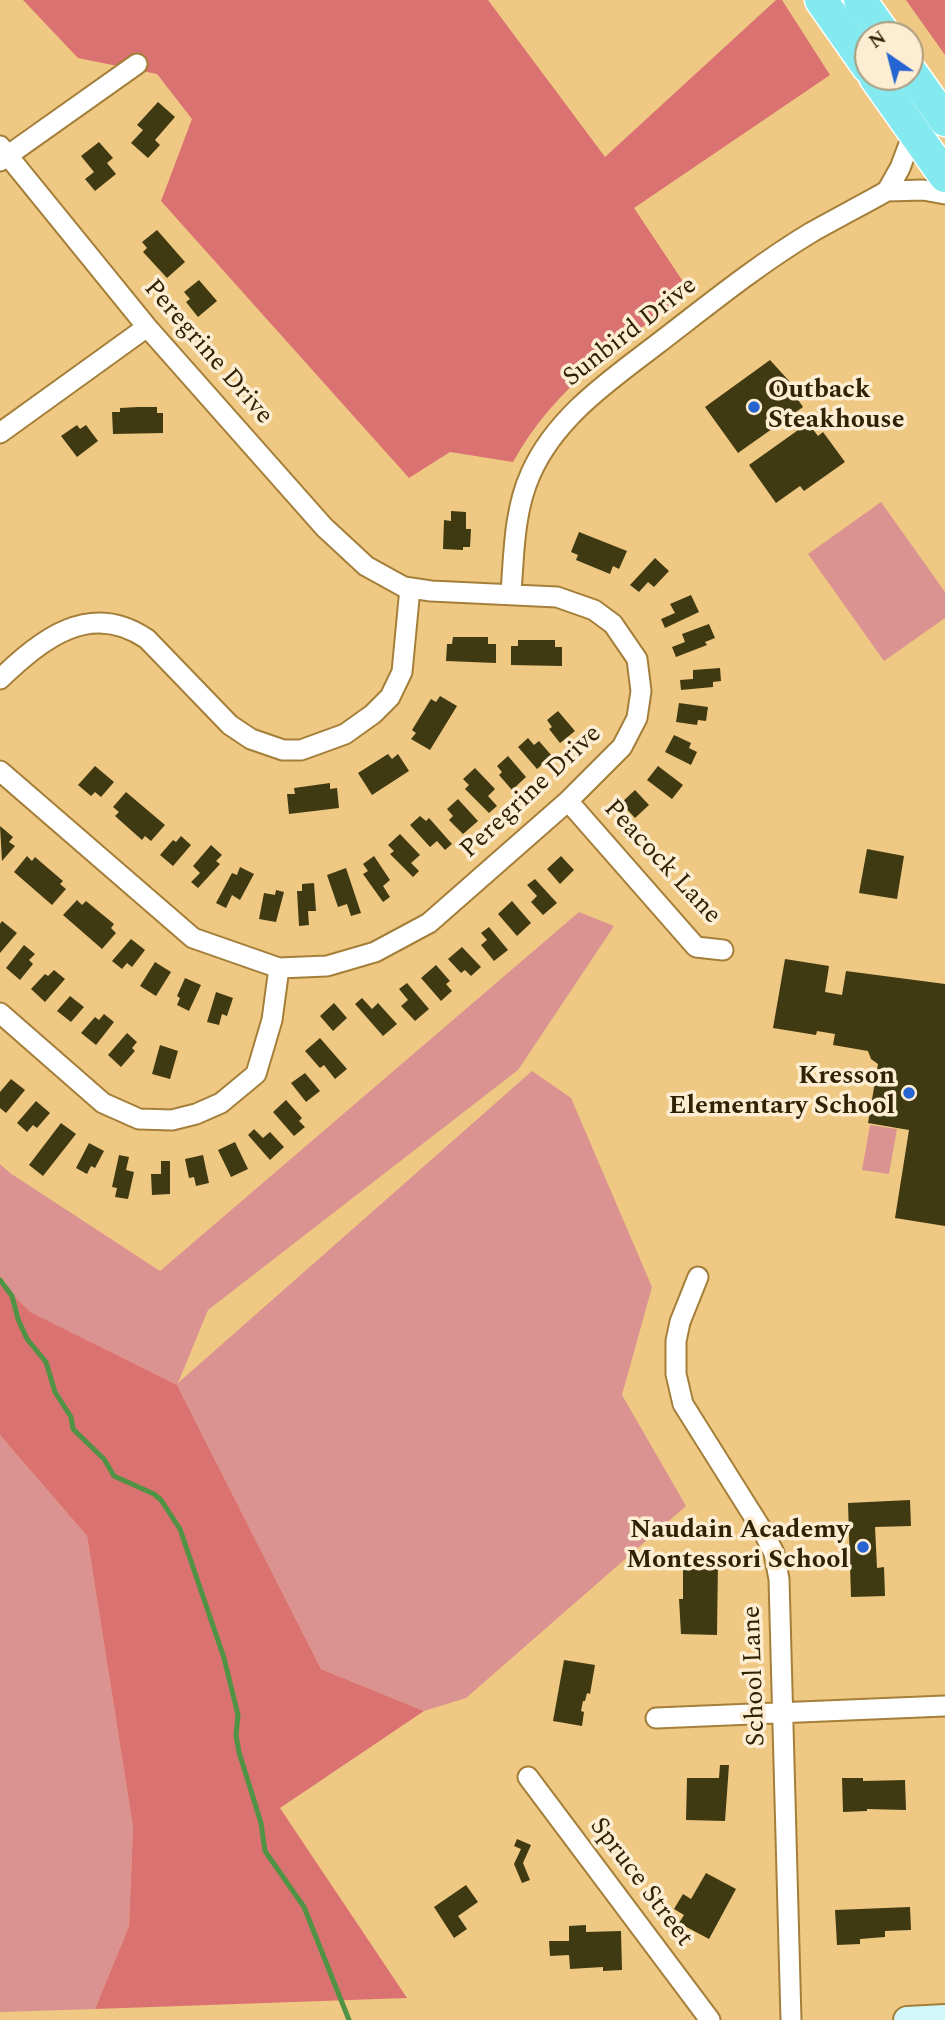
<!DOCTYPE html>
<html>
<head>
<meta charset="utf-8">
<style>
  body { margin:0 }
  #map { position:relative; width:945px; height:2020px; overflow:hidden; background:#efc883; font-family:Spectral,serif }
  canvas { display:block }
  .north { position:absolute; left:854px; top:21px; width:70px; height:70px; box-sizing:border-box; background:#fdedd2; border:2px solid #ab9c80; border-radius:50%; rotate:325deg; font-size:19px; font-weight:700; line-height:28px; text-align:center; color:#312205 }
  .north::after { content:''; display:block; margin:auto; width:24px; height:32px; background:#2664d1; clip-path:polygon(50% 0,100% 100%,50% 72%,0 100%) }
</style>
</head>
<body>
<div id="map">
<canvas width="945" height="2020"></canvas>
<div class="north">N</div>
</div>
<script>
const g = document.querySelector('canvas').getContext('2d');
g.lineJoin = 'round';
function fill(path, color) { g.fillStyle = color; g.fill(path, 'evenodd'); }
function strokePath(path, color, width, dash) { g.strokeStyle = color; g.lineWidth = width; g.lineCap = dash ? 'butt' : 'round'; g.setLineDash(dash || []); g.stroke(path); }
function drawText(font, color, halo, rows, align = 'center') {
  g.font = font + ' Spectral,serif'; g.lineWidth = 7; g.setLineDash([]); g.textBaseline = 'middle'; g.strokeStyle = halo; g.fillStyle = color; for (const [text, x, y, turn = 0] of rows) {
    g.save(); g.translate(x, y); g.rotate((+turn || 0) * Math.PI / 180); g.textAlign = isNaN(turn) ? turn : align; if (halo) g.strokeText(text, 0, 0); g.fillText(text, 0, 0); g.restore();
  }
}
fill(new Path2D(`
  M881,502L945,592V618L884,661L808,554Z
  M579,912L614,926L518,1070L208,1310L178,1383L532,1071L571,1098L652,1287L622,1395L686,1506L466,1698L424,1711L321,1669L177,1385L29,1312L0,1282V1164L10,1173L160,1271Z
  M870,1125L897,1129L889,1174L862,1170Z
  M0,1435L87,1536L133,1827L129,1926L95,2009L0,2012Z`), '#da9391');
fill(new Path2D(`
  M23,0H488L605,157L776,0H782L830,75L634,208L690,292C621,343 555,386 513,462L450,452L409,478L161,201L192,119L157,74L78,58Z
  M906,0H945V55Z
  M0,1282L30,1312L177,1385L321,1669L424,1711L280,1808L407,1998L95,2009L129,1926L133,1827L87,1536L0,1435Z`), '#da7272');
strokePath(new Path2D(`
  M0,1280L12,1296L18,1319L27,1339L46,1362L55,1392L71,1417L73,1429L104,1459L114,1476L154,1494L161,1500L180,1529L224,1658L238,1715L236,1736L239,1752L261,1823L265,1851L304,1907L349,2020`), '#519345', 5);
fill(new Path2D(`
  M158,102L175,117L155,140L160,145L148,158L131,143L143,130L137,125Z
  M99,142L113,158L107,163L116,174L95,191L85,179L94,172L81,156Z
  M157,230L185,262L167,278L143,252L147,248L142,242Z
  M199,280L217,301L198,317L186,302L190,299L184,292Z
  M770,360L790,382L799,395L796,397L803,407L738,453L705,407Z
  M138,407H157V413H163V433L113,434L112,412H120V408Z
  M808,423L818,436L823,432L845,462L804,491L800,486L776,503L749,465Z
  M77,425L80,429L86,425L98,441L77,457L61,436Z
  M451,511L466,512V529H471L470,547H463V550L443,549L444,520L451,521Z
  M579,532L627,551L619,569L613,566L610,574L576,560L578,555L571,552Z
  M655,558L669,571L654,587L648,582L639,592L630,585Z
  M691,595L699,612L665,628L661,619L675,613L670,604Z
  M709,624L715,638L705,642L707,645L676,657L672,647L685,642L682,634Z
  M453,637H488V644H496V663L446,661L447,644H452Z
  M518,640H555V647H562V666L511,665V646H518Z
  M720,668L721,681L713,682V687L681,690L680,680L693,679V670Z
  M440,696L457,706L430,750L411,739L416,733L412,730L431,699L436,702Z
  M679,703L708,707L706,721L698,720L697,725L676,722Z
  M558,711L575,731L560,743L549,729L552,727L547,720Z
  M674,735L691,743L689,748L697,752L691,765L665,752Z
  M528,738L534,745L539,741L552,756L537,769L518,747Z
  M388,754L392,759L398,754L409,771L372,795L358,773Z
  M508,756L526,777L512,790L499,775L502,772L497,766Z
  M95,766L114,782L101,797L95,792L91,796L78,785Z
  M658,766L683,785L672,799L647,780Z
  M475,768L495,789L488,796L497,806L489,813L465,789L469,785L463,779Z
  M330,783V789L337,788L339,808L289,814L287,794H295L294,788Z
  M635,790L649,805L635,818L621,803Z
  M126,792L165,825L151,841L145,836L142,840L115,816L119,812L113,807Z
  M458,799L478,821L463,834L449,820L453,816L447,809Z
  M420,816L426,821L429,818L452,844L445,850L437,841L430,847L410,825Z
  M0,826L13,837L9,842L15,846L2,861Z
  M400,834L420,855L411,863L419,871L413,877L390,854L394,851L388,845Z
  M181,836L191,845L173,866L160,855L173,840L176,842Z
  M211,845L222,855L216,861L220,864L198,888L191,882L200,873L193,866Z
  M867,849L904,856L897,899L859,893Z
  M27,856L32,861L35,857L63,881L60,884L66,889L52,905L14,872Z
  M374,856L390,880L383,886L390,897L383,902L363,874L368,871L363,864Z
  M561,856L574,870L560,884L547,869Z
  M240,867L254,874L240,900L232,895L226,908L216,903L232,873L237,875Z
  M346,868L361,913L351,916L347,904L338,907L327,875Z
  M535,879L557,903L543,915L531,902L537,896L527,885Z
  M314,883L316,911H308L309,925L299,926L297,891H302V884Z
  M276,890L284,892L276,922L259,919L264,893L275,895Z
  M77,900L82,905L86,901L114,924L111,928L116,933L102,949L63,915Z
  M512,901L531,923L517,936L498,914Z
  M2,921L17,933L0,953V924Z
  M489,927L508,950L494,961L481,945L487,940L481,933Z
  M131,939L145,950L132,967L127,963L122,969L112,961Z
  M24,945L35,954L29,960L33,964L20,980L6,968Z
  M462,947L481,967L471,976L465,970L461,973L448,959Z
  M785,959L829,966L825,992L842,995L846,971L945,984V1226L895,1218L909,1130L868,1123L878,1064L871,1059L868,1051L833,1045L835,1034L817,1031L816,1035L773,1028Z
  M155,962L171,972L156,996L140,986Z
  M436,965L450,981L446,984L452,991L441,1001L421,978Z
  M54,970L65,979L45,1002L31,989L45,974L48,976Z
  M185,978L201,985L189,1011L177,1005L180,998L177,996Z
  M407,983L429,1009L415,1021L401,1006L408,1000L399,989Z
  M216,992L233,998L227,1016L222,1014L219,1025L207,1022Z
  M70,996L84,1007L71,1022L57,1011Z
  M362,998L372,1009L378,1003L397,1024L383,1036L355,1004Z
  M334,1003L347,1018L333,1031L320,1016Z
  M104,1014L114,1022L96,1045L81,1033L95,1017L99,1020Z
  M127,1033L137,1042L132,1048L135,1051L121,1067L108,1055Z
  M320,1038L347,1069L335,1079L324,1065L320,1068L305,1051Z
  M160,1045L178,1051L170,1079L152,1074Z
  M305,1073L320,1091L306,1102L291,1083Z
  M11,1079L25,1090L6,1113L0,1108V1092Z
  M286,1100L302,1118L299,1121L305,1127L294,1136L273,1112Z
  M36,1101L50,1113L37,1128L33,1125L27,1132L17,1123Z
  M61,1123L76,1134L43,1176L29,1165Z
  M254,1129L263,1138L270,1132L284,1147L270,1160L248,1135Z
  M235,1142L248,1169L231,1177L218,1150Z
  M89,1143L104,1151L95,1168L91,1166L87,1174L76,1168Z
  M119,1155L129,1157L126,1170L134,1172L128,1199L115,1197L117,1188L112,1187Z
  M203,1155L209,1183L196,1186L194,1177L189,1178L185,1159Z
  M161,1161H170V1194L152,1195L151,1174H161Z
  M910,1500L911,1526L875,1527L877,1568L884,1567L885,1596L851,1597L848,1503Z
  M683,1561H718L717,1635L681,1634L679,1599H683Z
  M564,1660L595,1665L590,1694L587,1693L585,1701H583L581,1711L584,1712L582,1726L553,1721Z
  M720,1765H729L725,1821L686,1820L687,1778H719Z
  M842,1778H863V1781L905,1780L906,1810L867,1809V1811L843,1812Z
  M517,1839L531,1845L523,1863L530,1880L522,1883L514,1864L521,1849L514,1846Z
  M706,1873L736,1889L709,1939L679,1923L684,1915L674,1909L683,1894L691,1899Z
  M466,1885L478,1902L458,1916L467,1929L454,1938L434,1907Z
  M910,1907L911,1930L885,1931V1937L860,1939V1944L837,1945L835,1910Z
  M586,1925V1932L621,1931L622,1970L603,1971V1967L570,1969L569,1955L550,1956L549,1941H569V1926Z`), '#403a12');
const minor = new Path2D(`
  M914,131L900,168L887,191L923,190L945,194
  M0,146L147,327L324,527L366,566L404,587L431,591L557,597L594,610L613,624L637,659L641,691L637,718L622,747L568,801L429,923L375,952L327,966L279,968L193,938L0,771
  M0,161L137,64
  M0,433L147,327
  M511,593C514,553 514,510 531,473C556,417 609,381 656,345C707,306 757,265 812,232C837,218 862,205 887,191
  M0,679C42,639 90,600 147,639L230,725L251,739L283,750H301L345,734L373,714L390,697L402,672L410,588
  M568,801L696,947L723,950
  M0,1013L103,1103L139,1119L172,1120L196,1114L221,1103L256,1074L272,1020L279,968
  M698,1277L680,1322L676,1341V1374L683,1404L764,1533L774,1553L779,1579L791,2020
  M656,1718L945,1706
  M528,1777L710,2020`);
const secondary = new Path2D(`
  M907,2020L945,2018`);
const trunk = new Path2D(`
  M821,0L868,67
  M860,0L885,35
  M910,71L945,120
  M875,77L945,176`);
strokePath(minor, '#a47f3a', 23);
strokePath(secondary, '#a47f3a', 30);
strokePath(trunk, '#fff', 35);
strokePath(minor, '#fff', 19);
strokePath(secondary, '#d1f7f9', 26);
strokePath(trunk, '#84eaf0', 32);
for (const [x, y, r, color] of [
  [754,407,7,"#2664d1"],
  [909,1093,7,"#2664d1"],
  [863,1547,7,"#2664d1"]
]) { const dot = new Path2D(); dot.arc(x, y, r, 0, 2 * Math.PI); g.fillStyle = color; g.fill(dot); strokePath(dot, '#fdedd2', 2.5); }
drawText('26px', '#312205', '#fdedd2', [
  ["Sunbird Drive",631,333,-38],
  ["Peregrine Drive",207,353,49],
  ["Peregrine Drive",532,793,-43],
  ["Peacock Lane",661,863,47],
  ["School Lane",756,1676,-92],
  ["Spruce Street",640,1883,53]
]);
drawText('bold 26px', '#312205', '#fdedd2', [
  ["Outback",768,392,"left"],
  ["Steakhouse",768,422,"left"],
  ["Kresson",895,1078],
  ["Elementary School",895,1108],
  ["Naudain Academy",849,1532],
  ["Montessori School",849,1562]
], 'right');
</script>
</body>
</html>
